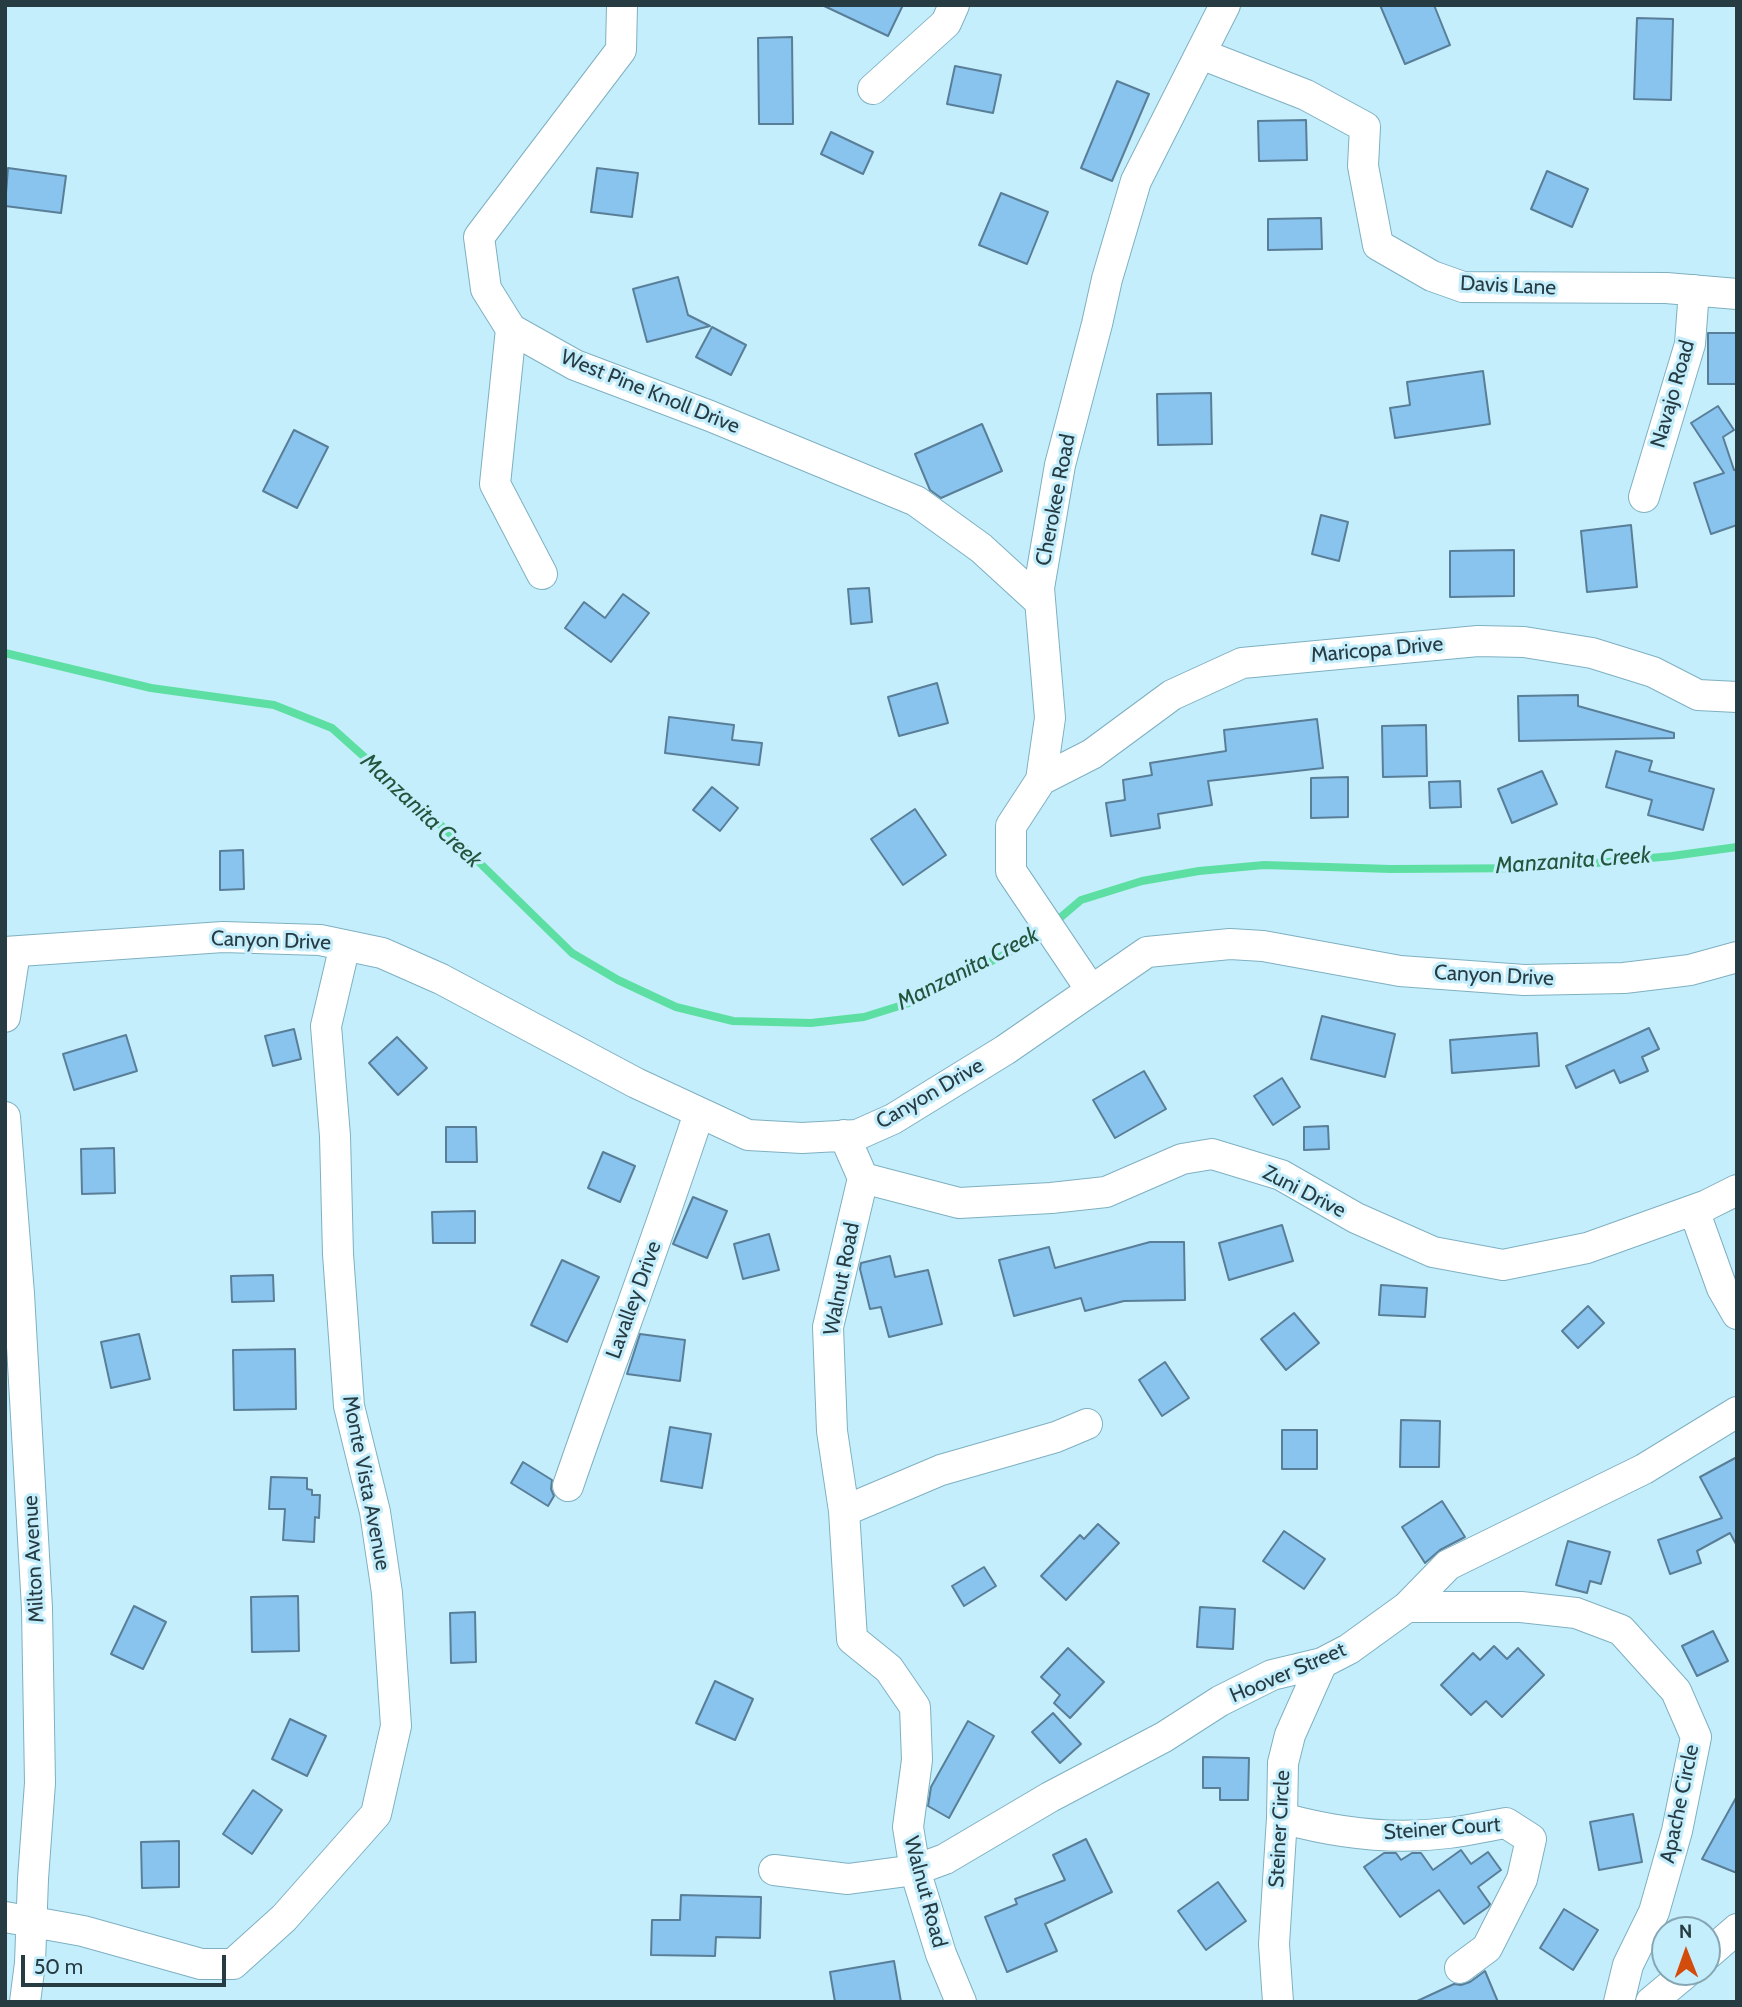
<!DOCTYPE html>
<html>
<head>
<meta charset="utf-8">
<style>
  body { margin:0 }
  #map { position:relative; width:1742px; height:2007px; overflow:hidden; background:#c5eefc; font-family:Cabin,sans-serif }
  canvas { display:block }
  .frame { position:absolute; inset:0; border:7px solid #263b42; pointer-events:none }
  .north { position:absolute; left:1651px; top:1916px; width:70px; height:70px; box-sizing:border-box; background:#c5eefc; border:2px solid #85a6b2; border-radius:50%; rotate:359deg; font-size:19px; font-weight:700; line-height:28px; text-align:center; color:#263b42 }
  .north::after { content:''; display:block; margin:auto; width:24px; height:32px; background:#d24d0b; clip-path:polygon(50% 0,100% 100%,50% 72%,0 100%) }
  .scale { position:absolute; left:21px; top:1955px; width:205px; height:32px; box-sizing:border-box; border:4px solid #263b42; border-top:0; padding-left:9px; font-size:21px; line-height:24px; white-space:nowrap; color:#263b42; -webkit-text-stroke:5px #c5eefc; paint-order:stroke }
</style>
</head>
<body>
<div id="map">
<canvas width="1742" height="2007"></canvas>
<div class="frame"></div>
<div class="north">N</div>
<div class="scale">50 m</div>
</div>
<script>
const g = document.querySelector('canvas').getContext('2d');
g.lineJoin = 'round';
function strokePath(path, color, width, dash) { g.strokeStyle = color; g.lineWidth = width; g.lineCap = dash ? 'butt' : 'round'; g.setLineDash(dash || []); g.stroke(path); }
function fill(path, color) { g.fillStyle = color; g.fill(path, 'evenodd'); }
function drawText(font, color, halo, rows, align = 'center') {
  g.font = font + ' Cabin,sans-serif'; g.lineWidth = 6; g.setLineDash([]); g.textBaseline = 'middle'; g.strokeStyle = halo; g.fillStyle = color; for (const [text, x, y, turn = 0] of rows) {
    g.save(); g.translate(x, y); g.rotate((+turn || 0) * Math.PI / 180); g.textAlign = isNaN(turn) ? turn : align; if (halo) g.strokeText(text, 0, 0); g.fillText(text, 0, 0); g.restore();
  }
}
strokePath(new Path2D(`
  M5,653L151,688L274,705L332,728L446,830L572,953L618,980L676,1007L733,1021L811,1023L864,1017L909,1003L1037,938L1044,932
  M1054,923L1081,900L1142,881L1199,871L1264,865L1391,869L1542,868L1672,856L1737,847`), '#5ddfa3', 8);
const building = new Path2D(`
  M822,5H903L888,36Z
  M1380,5H1434L1450,45L1405,64Z
  M1637,18L1673,19L1671,100L1634,99Z
  M792,37L793,124H759L758,38Z
  M955,66L1001,75L993,113L947,104Z
  M1117,81L1149,94L1112,181L1081,168Z
  M1306,120L1307,160L1259,161L1258,121Z
  M831,132L873,152L863,174L821,154Z
  M8,168L66,176L61,213L5,206Z
  M597,168L638,173L632,217L591,212Z
  M1547,171L1588,189L1572,227L1531,209Z
  M1001,193L1048,212L1027,264L979,245Z
  M1321,218L1322,249L1268,250V219Z
  M678,277L688,315L710,326L647,342L633,289Z
  M712,327L746,345L731,375L696,357Z
  M1708,333H1737V384H1708Z
  M1483,371L1490,424L1395,438L1390,408L1410,405L1407,382Z
  M1211,393L1212,444L1158,445L1157,394Z
  M1718,406L1734,430L1723,437L1734,470L1737,469V525L1711,534L1694,483L1724,473L1691,423Z
  M982,424L1002,471L941,498L930,490L915,454Z
  M294,430L328,447L297,508L263,491Z
  M1321,515L1348,522L1339,561L1312,554Z
  M1631,525L1637,587L1587,592L1581,531Z
  M1514,550V596L1450,597V551Z
  M869,588L872,622L851,624L848,589Z
  M623,594L649,613L611,662L565,628L584,602L605,618Z
  M937,683L948,723L899,736L888,697Z
  M1578,695V706L1674,733V738L1519,741L1518,696Z
  M669,717L734,725L732,740L762,743L759,765L665,753Z
  M1317,719L1323,768L1208,781L1212,805L1158,814L1160,828L1111,836L1106,803L1125,800L1123,780L1152,775L1150,763L1226,751L1224,730Z
  M1426,725L1427,776L1383,777L1382,726Z
  M1616,751L1652,761L1649,771L1714,789L1703,830L1648,815L1652,800L1606,787Z
  M1542,771L1557,804L1512,823L1498,789Z
  M1348,777V817L1311,818V778Z
  M1460,781L1461,807L1430,808L1429,782Z
  M712,787L738,808L720,831L693,810Z
  M915,809L946,855L903,885L871,839Z
  M243,850L244,889L220,890V851Z
  M1322,1016L1395,1034L1385,1077L1311,1059Z
  M1649,1028L1659,1049L1642,1057L1648,1071L1620,1083L1614,1070L1576,1088L1566,1066Z
  M294,1029L301,1059L273,1066L265,1036Z
  M1537,1033L1539,1066L1452,1073L1450,1040Z
  M126,1035L137,1071L74,1090L63,1054Z
  M397,1037L427,1068L398,1095L369,1063Z
  M1144,1071L1166,1109L1115,1138L1093,1100Z
  M1282,1078L1300,1107L1273,1125L1254,1096Z
  M1328,1126L1329,1149L1304,1150V1127Z
  M446,1127H476L477,1162H446Z
  M114,1148L115,1193L82,1194L81,1149Z
  M603,1152L635,1166L620,1202L588,1188Z
  M693,1197L727,1211L707,1258L673,1244Z
  M475,1211V1243H433L432,1212Z
  M1282,1225L1293,1261L1229,1280L1219,1243Z
  M769,1234L779,1270L743,1279L734,1244Z
  M1150,1242H1184L1185,1300L1124,1301L1085,1311L1081,1298L1014,1316L999,1260L1049,1247L1055,1268Z
  M890,1256L895,1277L928,1270L942,1324L889,1337L881,1307L870,1309L860,1269L861,1263Z
  M562,1260L599,1277L567,1342L531,1325Z
  M273,1275L274,1301L232,1302L231,1276Z
  M1381,1285L1427,1288L1425,1317L1379,1315Z
  M1588,1306L1604,1323L1578,1348L1562,1331Z
  M1294,1313L1319,1343L1286,1370L1261,1339Z
  M139,1334L150,1379L111,1388L101,1342Z
  M640,1334L685,1340L680,1381L627,1374Z
  M295,1349L296,1409L234,1410L233,1350Z
  M1165,1362L1189,1398L1162,1416L1139,1380Z
  M1401,1420L1440,1421L1439,1467H1400Z
  M670,1427L711,1434L702,1488L661,1481Z
  M1282,1430H1317V1469H1282Z
  M1737,1457V1546L1730,1533L1697,1551L1701,1563L1670,1574L1658,1540L1722,1518L1700,1477Z
  M523,1462L552,1480L551,1489L554,1496L548,1506L511,1483Z
  M271,1477L307,1478V1489L312,1490V1495H320L319,1518L315,1517L314,1542L283,1540L285,1509H269Z
  M1442,1501L1465,1537L1440,1550L1425,1563L1402,1527Z
  M1098,1524L1119,1543L1066,1600L1041,1576L1080,1535L1084,1539Z
  M1284,1531L1325,1559L1304,1589L1263,1561Z
  M1568,1541L1610,1552L1601,1584L1590,1581L1587,1593L1556,1585Z
  M984,1567L996,1586L964,1606L952,1586Z
  M298,1596L299,1651L252,1652L251,1597Z
  M134,1606L166,1622L143,1669L111,1654Z
  M1200,1607L1235,1609L1233,1649L1197,1647Z
  M475,1612L476,1662L451,1663L450,1613Z
  M1713,1631L1728,1661L1697,1676L1682,1646Z
  M1494,1646L1507,1659L1518,1648L1544,1675L1502,1717L1486,1701L1471,1715L1441,1685L1473,1653L1480,1660Z
  M1068,1648L1104,1682L1070,1718L1054,1703L1060,1695L1041,1677Z
  M715,1681L753,1699L735,1740L696,1723Z
  M1053,1713L1081,1744L1060,1763L1032,1732Z
  M290,1719L326,1736L307,1776L272,1759Z
  M968,1721L994,1736L949,1818L928,1806L931,1787Z
  M1203,1757L1249,1758L1248,1800H1220V1788H1203Z
  M253,1790L282,1810L252,1854L223,1834Z
  M1737,1796V1873L1702,1859Z
  M1633,1814L1642,1862L1599,1870L1590,1822Z
  M1086,1839L1112,1892L1045,1924L1057,1951L1007,1972L985,1917L1017,1904L1015,1899L1065,1880L1053,1855Z
  M179,1841V1887L142,1888L141,1842Z
  M1461,1850L1471,1864L1488,1852L1501,1870L1478,1887L1490,1904L1488,1907L1464,1924L1439,1890L1400,1917L1364,1867L1384,1853H1396L1401,1860L1412,1853H1421L1433,1870Z
  M1218,1882L1246,1921L1206,1950L1178,1911Z
  M681,1895L761,1897L760,1938L716,1937L715,1956L651,1955L652,1920H680Z
  M1564,1909L1598,1930L1573,1970L1540,1948Z
  M894,1961L901,2002H835L830,1972Z
  M1485,1971L1498,2002H1415L1454,1984L1461,1985L1470,1982Z`);
fill(building, '#89c4ef');
strokePath(building, '#597e98', 2);
const minor = new Path2D(`
  M622,5L621,50L479,237L486,289L511,329L575,365L710,416L916,501L981,548L1040,602
  M1201,54L1306,95L1365,127L1363,166L1378,245L1432,276L1463,287L1666,288L1737,294
  M873,89L946,23L954,5
  M511,329L495,484L542,574
  M1644,497L1690,344L1694,290
  M1041,780L1092,754L1172,695L1242,663L1478,641L1524,642L1592,653L1653,672L1698,695L1737,697
  M5,952L223,937L320,940L382,953L441,979L636,1083L748,1135L802,1138L857,1135L893,1119L1005,1050L1147,952L1230,944L1263,946L1400,971L1524,980L1624,978L1690,970L1737,957
  M1091,990L1011,871V826L1041,780L1050,718L1039,588L1060,465L1097,324L1107,279L1136,181L1225,5
  M5,1017L15,952
  M5,1117L19,1294L37,1608L40,1783L33,1879L30,1963L25,2002
  M844,1135L863,1178L828,1327L832,1431L844,1511L852,1639L889,1669L915,1707L917,1760L908,1827L915,1870L941,1954L961,2002
  M863,1178L959,1203L1051,1198L1106,1192L1182,1159L1212,1154L1281,1175L1356,1218L1433,1252L1503,1265L1587,1248L1707,1205L1737,1190
  M1694,1210L1722,1288L1737,1314
  M568,1486C611,1361 658,1238 699,1113
  M844,1511L941,1470L1056,1437L1087,1424
  M1407,1607H1521L1576,1613L1621,1630L1676,1691L1696,1737L1677,1831L1654,1912L1628,1965L1619,2002
  M1282,1818C1336,1833 1393,1840 1448,1833C1467,1831 1487,1826 1506,1823L1531,1839L1522,1879L1487,1948L1460,1968
  M774,1870L848,1879L915,1870L945,1859L1050,1797L1164,1737L1220,1701L1272,1675L1322,1663L1349,1649L1407,1607L1448,1565L1644,1469L1737,1412
  M5,1917L83,1931L201,1964H233L284,1918L376,1814L396,1726L387,1593L375,1512L349,1406L338,1254L335,1136L326,1026L345,945
  M1707,1955L1737,1929
  M1278,2002L1274,1944L1282,1818L1283,1763L1290,1735L1322,1663
  M1651,2002L1687,1972`);
strokePath(minor, '#7eb0c1', 32);
strokePath(minor, '#fff', 30);
drawText('21px', '#263b42', '#c5eefc', [
  ["Davis Lane",1508,286,3],
  ["West Pine Knoll Drive",650,392,22],
  ["Navajo Road",1673,394,-74],
  ["Cherokee Road",1056,500,-79],
  ["Maricopa Drive",1377,650,-5],
  ["Canyon Drive",271,941,2],
  ["Canyon Drive",1494,976,3],
  ["Canyon Drive",930,1094,-30],
  ["Zuni Drive",1304,1192,27],
  ["Walnut Road",842,1279,-79],
  ["Lavalley Drive",634,1300,-70],
  ["Monte Vista Avenue",366,1483,79],
  ["Milton Avenue",34,1559,-93],
  ["Hoover Street",1288,1673,-23],
  ["Apache Circle",1680,1804,-78],
  ["Steiner Circle",1280,1829,-87],
  ["Steiner Court",1442,1829,-4],
  ["Walnut Road",925,1892,75]
]);
drawText('italic 23px', '#21553c', '#c5eefc', [
  ["Manzanita Creek",421,811,43],
  ["Manzanita Creek",1573,861,-4],
  ["Manzanita Creek",968,969,-27]
]);
</script>
</body>
</html>
